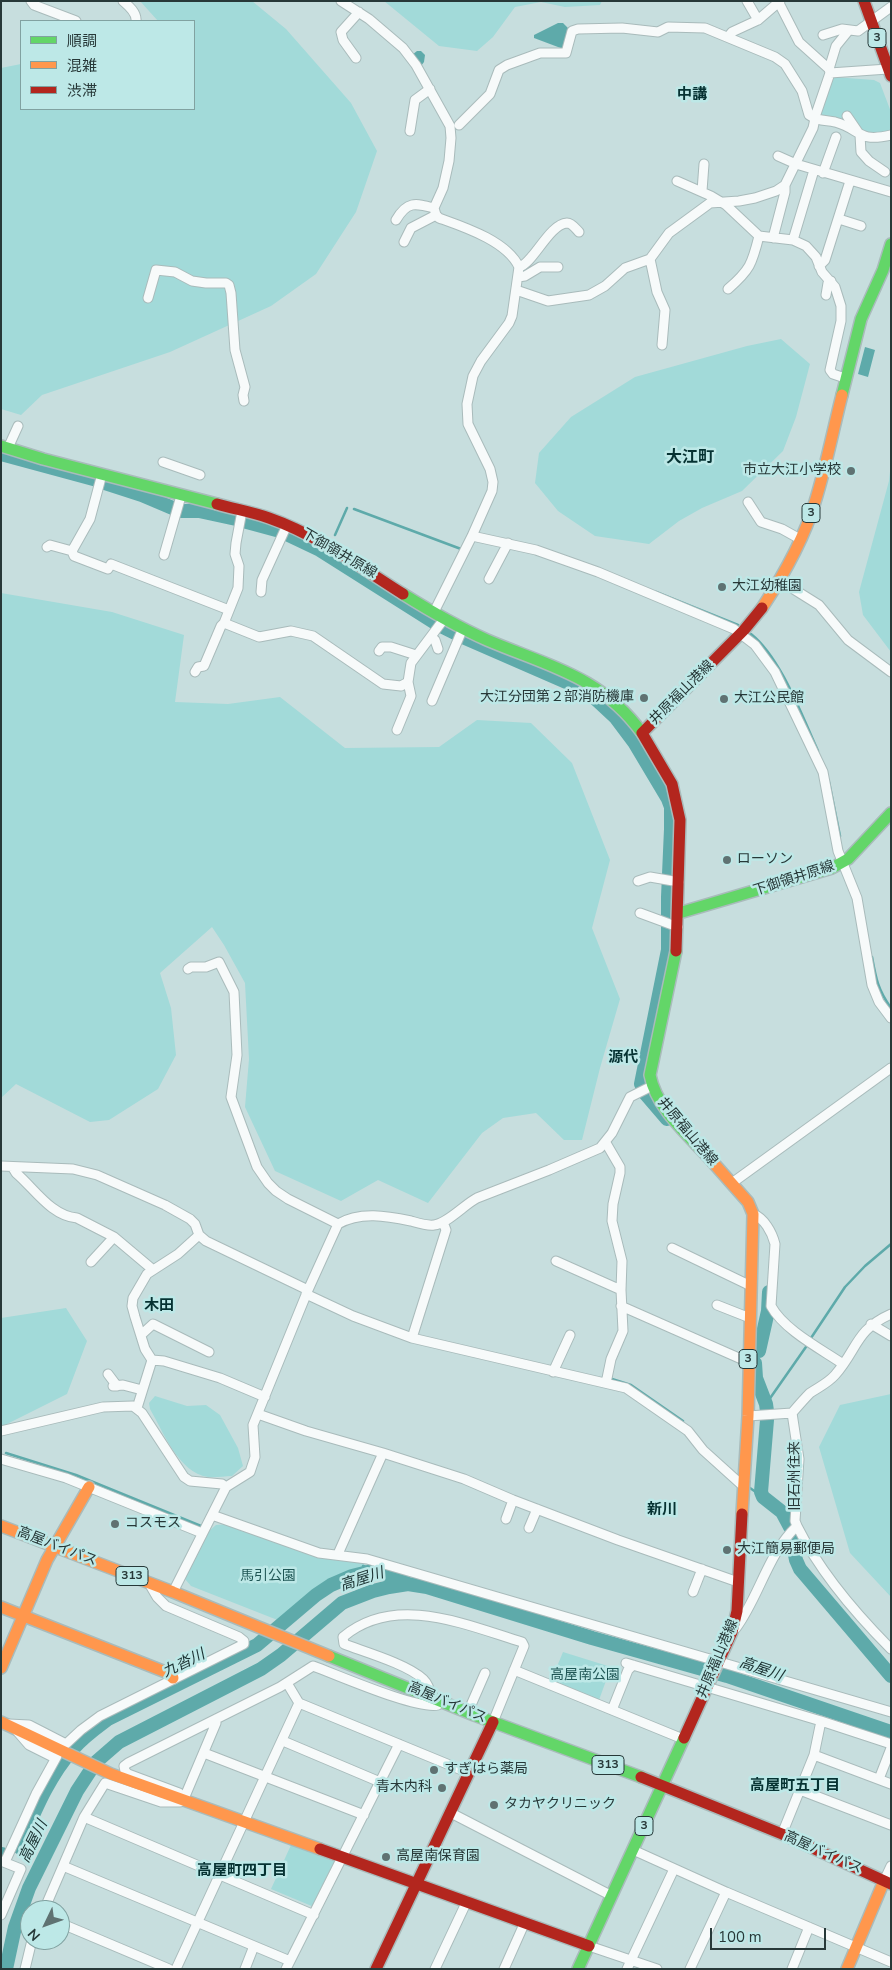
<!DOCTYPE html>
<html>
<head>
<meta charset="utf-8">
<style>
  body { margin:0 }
  #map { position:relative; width:892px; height:1970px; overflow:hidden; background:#c7dede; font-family:"Nunito Sans","Noto Sans JP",sans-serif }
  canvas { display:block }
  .frame { position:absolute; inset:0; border:2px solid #273838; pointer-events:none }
  .legend { position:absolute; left:20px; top:20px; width:175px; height:90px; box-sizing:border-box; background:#bde8e7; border:1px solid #81a2a1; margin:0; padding:6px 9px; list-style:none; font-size:15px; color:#273838 }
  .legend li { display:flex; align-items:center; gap:10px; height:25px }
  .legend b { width:25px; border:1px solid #81a2a1 }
  .north { position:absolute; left:20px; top:1900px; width:50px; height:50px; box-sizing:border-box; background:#bde8e7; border:1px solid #81a2a1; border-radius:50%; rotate:228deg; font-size:14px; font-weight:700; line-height:20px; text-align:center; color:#273838 }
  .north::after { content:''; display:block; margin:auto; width:18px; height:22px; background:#5f7272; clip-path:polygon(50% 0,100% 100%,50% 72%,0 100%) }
  .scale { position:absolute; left:710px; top:1928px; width:116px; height:22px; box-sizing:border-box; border:2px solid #273838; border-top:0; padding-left:6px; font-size:15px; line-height:18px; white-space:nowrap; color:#273838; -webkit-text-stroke:4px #bde8e7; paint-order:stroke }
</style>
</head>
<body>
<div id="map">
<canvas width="892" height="1970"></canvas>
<div class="frame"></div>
<ul class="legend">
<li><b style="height:6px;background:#63d668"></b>順調</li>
<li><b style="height:6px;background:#ff974d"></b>混雑</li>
<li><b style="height:6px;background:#b3261e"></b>渋滞</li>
</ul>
<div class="north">N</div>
<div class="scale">100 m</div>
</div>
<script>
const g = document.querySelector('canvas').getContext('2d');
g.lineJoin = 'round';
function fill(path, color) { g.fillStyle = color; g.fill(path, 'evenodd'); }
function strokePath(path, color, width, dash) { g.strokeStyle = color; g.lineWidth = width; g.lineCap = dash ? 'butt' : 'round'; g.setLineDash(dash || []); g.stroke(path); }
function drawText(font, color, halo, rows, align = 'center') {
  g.font = font + ' "Nunito Sans","Noto Sans JP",sans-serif'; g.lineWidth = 5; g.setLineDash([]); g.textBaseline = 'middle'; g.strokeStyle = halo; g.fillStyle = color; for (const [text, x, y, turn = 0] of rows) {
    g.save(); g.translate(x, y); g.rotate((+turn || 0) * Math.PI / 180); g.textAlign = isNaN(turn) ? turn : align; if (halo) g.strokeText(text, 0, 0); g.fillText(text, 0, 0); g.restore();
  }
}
fill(new Path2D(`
  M140,1H252L286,29L351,103L377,151L356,212L316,274L271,306L170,352L42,395L21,415L1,409V68L21,64V109H194V21H158Z
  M384,1H602L600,5L565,7L541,2L515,7L493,37L477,51L439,46Z
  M834,77L874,80L880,83L891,112V131L878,136L865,133L818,115Z
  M781,339L810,364L796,417L783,451L742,491L702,508L679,521L649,544L595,536L558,511L535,483L539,453L571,417L635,377L747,346Z
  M891,462V652L863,615L859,592L889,481Z
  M1,593L112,612L184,635L175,702L228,704L280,697L345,748L439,747L477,720L531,723L572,763L610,860L592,928L620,999L600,1068L582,1140H564L536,1113L503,1118L482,1133L428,1203L378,1180L341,1201L275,1171L245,1107L249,1059L245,983L224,945L212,927L160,973L171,1008L176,1055L158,1089L109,1120L90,1122L16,1084L1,1098Z
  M66,1308L87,1341L67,1394L1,1427V1318Z
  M891,1394V1597L850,1553L819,1447L840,1405Z
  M155,1396L187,1406L206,1405L220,1415L238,1448L243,1466L232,1476C224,1476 215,1478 208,1477C178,1472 164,1433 150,1409L149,1403Z
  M230,1524L336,1559L364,1563L365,1569C329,1576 307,1598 280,1621L191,1586L185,1579L209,1531L216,1525Z
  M563,1652L611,1667L599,1700L551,1681Z
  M291,1845L336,1862L314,1907L271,1889Z`), '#a2dad9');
fill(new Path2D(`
  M558,23H563L569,29L566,50L534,38V35Z
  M417,51H421L425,55L424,62L421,66L412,55Z
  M865,347L875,350L868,377L858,374Z`), '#5eaaaa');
strokePath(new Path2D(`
  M354,509L461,549
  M335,535L347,508
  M656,592L738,625
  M751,634C781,658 802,716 818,751
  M829,782L840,836
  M872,957C876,979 878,990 891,1008
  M811,1338L845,1287L865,1266L891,1244
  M612,1379L631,1385L683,1421
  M766,1404L808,1344
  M6,1453L76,1475L201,1526
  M750,1488L763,1497
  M363,1566L380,1571`), '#5eaaaa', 2.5);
strokePath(new Path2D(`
  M1,454L97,480
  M105,483L142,495L175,509
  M181,511H199L236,519
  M243,521L280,531L320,550L437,624
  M443,627L457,634
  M463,637L587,691L616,718L634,742L668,799L671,807V829L668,897V950L641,1084
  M643,1091L667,1119
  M759,1351L768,1311L769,1292
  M755,1363L756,1378L766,1404L767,1411
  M767,1420L761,1492L763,1497L782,1512L790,1527
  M792,1540L796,1560L800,1569L891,1676
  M19,1847C34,1813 48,1777 73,1749C83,1737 96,1728 108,1719L257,1645L316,1595L331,1585L352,1576L372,1571L388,1574L408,1584
  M1,1854H2
  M6,1969L15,1927L29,1888L77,1791L96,1762L119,1742L261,1669L281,1655L342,1603L373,1591L389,1587L408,1584L427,1587L592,1638L727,1676L891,1732`), '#5eaaaa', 14);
const street = new Path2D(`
  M31,1L34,5L76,21
  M123,1C129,6 137,13 136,21
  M341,1L369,19L403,48L416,65L450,126L451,138L449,161L443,188L434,208L436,215L439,218C464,227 507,241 519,267L512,316L509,323L481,361L473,376L467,404L468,424L490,469L493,482L492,491L472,536L434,612
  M747,1L758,20
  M779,3L799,42L829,69L830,73
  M823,35L842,29L858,31L891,7
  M728,37L732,32L758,20L780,1
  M356,58L343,40L341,32L359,12
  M829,69L836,46L849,30
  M847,116L860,135L861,152L869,161L885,172
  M459,125L490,94L499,70L507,65L540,53H566L572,31L578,29L622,28L658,32L668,27L705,28L775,57L785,64L802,91L809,115C817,121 825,120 835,122C861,129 857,143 891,135
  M410,131L415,100L430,89
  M778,156L796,164L891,192
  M823,173L836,137
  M677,181L711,196L726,205L759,236L793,240L806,246L816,257L822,272L835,287L841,306V321L830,370L833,374L845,378
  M702,191L704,164
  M839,219L861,226
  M396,220C407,201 415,203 434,208
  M773,238L785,192V185L813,128L816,114L830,73L888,69
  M793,240L814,170
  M404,242L411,228L436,215
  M650,259L657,292L665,310L662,345
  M819,266L825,260L850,181
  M519,267C533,264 549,224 567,223C572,223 576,229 579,232
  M518,277L525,276L540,267H558
  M728,289C750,270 752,264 759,236
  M516,290L548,301L589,295L605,286L625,268L650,259L669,233L710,203L739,201L755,198L776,191L785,185
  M826,295L828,283L831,281
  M148,298L156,270L175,272L192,281L206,283H226L229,285L231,293L235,350L245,387L243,395L244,401
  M8,448L18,426
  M163,462L200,475
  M748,502L761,522L782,529L800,539
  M472,536L536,550L598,572L734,629L755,645L775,672L823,772L838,851L857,898L872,985L879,1002L891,1018
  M47,547L50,545L72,551L74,556L108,569L111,564L229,610
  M72,551L90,519L102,474
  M164,555L181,496
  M489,579L508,543
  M779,580L819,605L848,640L891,672
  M261,592L262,580L287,525
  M224,623L259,637L291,631L313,636L383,684L401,686L408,682
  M431,637L435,640L438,649
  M379,651L382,647H391L416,655
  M195,672L198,667L204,666L221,626L224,623L238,588L239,566L235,554L236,543L242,511
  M432,701L463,628
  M397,730L411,696L408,682L411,663L444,619
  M638,881L650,877L679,882
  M640,913L678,927
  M188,969L191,967H206L219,962L234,992L237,1055L231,1097L257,1167L268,1183L276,1191L288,1199L338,1224
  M606,1143L620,1167V1173L613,1204L612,1221L622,1261L621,1290L623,1331L611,1359L606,1383
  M1,1166L73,1169L97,1175L165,1205L190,1219L195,1224L199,1235L206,1241L308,1290
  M13,1168L16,1173C34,1188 51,1216 77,1218L114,1237L152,1269
  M732,1183L891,1068
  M753,1214C764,1218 772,1232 775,1244L771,1306C784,1330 821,1349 843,1364
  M672,1248L751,1286
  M556,1261L621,1290
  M91,1262L114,1237
  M306,1294L353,1316L412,1338L626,1388L688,1431L703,1450L744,1487
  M717,1305L750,1318
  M621,1306L748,1362
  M871,1324L891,1336
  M141,1335L153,1324L209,1352
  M412,1338L446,1230L443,1222
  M152,1360L164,1361L220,1378L265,1397
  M553,1372L570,1335
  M108,1374L117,1386
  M113,1386L123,1385L142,1390
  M137,1408L152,1360L145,1349L135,1317L132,1306L133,1298L147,1274L178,1254L199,1235
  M258,1414L306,1431L383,1453L464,1479L513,1500L618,1540L738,1582
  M748,1416L792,1413
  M1,1431L103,1407L133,1406L142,1413L184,1477L190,1481L222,1484L226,1487
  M1,1459L66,1478L202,1533
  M212,1515L319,1553L367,1559L891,1712
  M506,1519L513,1500
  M797,1526C820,1572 855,1613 891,1649
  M529,1528L537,1509
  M338,1554L383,1453
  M173,1592L226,1487L250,1472L255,1457L253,1425L308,1290L338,1224C360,1211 387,1216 411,1221C418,1223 427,1226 434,1225C447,1224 465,1204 477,1198L549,1170L600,1148L612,1133L630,1097L652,1086
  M693,1592L702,1569
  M736,1628C759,1597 768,1553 797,1526L795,1521L799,1459L792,1413C798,1406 804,1399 810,1393C819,1387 828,1383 835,1375C858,1349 855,1330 891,1314
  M626,1663L821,1721L891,1744
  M514,1670L683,1739
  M287,1683L299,1703
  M431,1696C430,1690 428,1684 423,1679C407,1664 365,1652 344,1644L343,1637C395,1593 466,1625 522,1642L524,1646L493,1722
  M612,1710L628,1670L633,1665
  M468,1712L485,1673
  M9,1724L29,1725L66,1744L81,1730L100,1716L244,1644V1641L239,1637L166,1606L157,1597L150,1585
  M16,1730L29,1745L55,1758
  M283,1741L380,1782
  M204,1753L364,1815
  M814,1755L891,1784
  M879,1779L891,1748
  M800,1790L891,1825
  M183,1801L179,1793L128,1774L125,1771L124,1766L128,1763L280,1687L313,1666C338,1675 417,1710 438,1705
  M183,1801L216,1723V1719
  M451,1813L612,1896
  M84,1817L314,1915
  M782,1834L814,1755L821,1721
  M633,1850L726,1892L891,1962
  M1,1861L21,1869L1,1915
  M5,1862L36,1794L57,1756
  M63,1866L290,1961
  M884,1881L891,1866
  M44,1910L84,1817L105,1783L161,1802H180
  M60,1923L169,1969
  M589,1946L657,1969
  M25,1969L32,1940
  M176,1969L299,1703L469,1773
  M245,1969L254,1946
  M286,1969L399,1744
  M435,1969L467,1901
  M504,1969L525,1922
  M627,1969L674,1869
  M690,1969L726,1892
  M792,1969L809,1927`);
const fast = new Path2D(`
  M842,395L861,319L883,270L891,244
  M1,446L43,459L217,504
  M403,594C430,611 458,627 487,640C548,666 601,676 642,733
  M679,913L832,868L848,859L891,813
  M676,951L650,1075C656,1108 688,1135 710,1159
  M329,1656L474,1715L641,1777
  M578,1969L684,1738`);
const slow = new Path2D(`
  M762,608C783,576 804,539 815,502C826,467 833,430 842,395
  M710,1159L748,1202L753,1214L748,1416L742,1514
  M1,1526L173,1592L329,1656
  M1,1607L168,1673L173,1678
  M1,1668L47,1560L89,1487
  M1,1722L111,1774L320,1849
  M847,1969L884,1881`);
const jam = new Path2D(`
  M864,1L891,76
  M217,504C234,509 252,512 269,518C318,535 360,567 403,594
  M676,951L680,820L672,784L642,733L744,630L762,608
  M684,1738L732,1632L737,1611L742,1514
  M641,1777L782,1834L891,1884
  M320,1849L589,1946
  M376,1969L493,1722`);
strokePath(street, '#a9bbbb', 11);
strokePath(fast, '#a9bbbb', 14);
strokePath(slow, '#a9bbbb', 14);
strokePath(jam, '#a9bbbb', 14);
strokePath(street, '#f7fafa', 9);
strokePath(fast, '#63d668', 11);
strokePath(slow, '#ff974d', 11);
strokePath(jam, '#b3261e', 11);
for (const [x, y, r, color] of [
  [851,471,5,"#5f7272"],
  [722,587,5,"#5f7272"],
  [644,698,5,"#5f7272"],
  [724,699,5,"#5f7272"],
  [727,860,5,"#5f7272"],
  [115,1524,5,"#5f7272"],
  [727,1550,5,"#5f7272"],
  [434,1770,5,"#5f7272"],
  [442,1788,5,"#5f7272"],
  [494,1805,5,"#5f7272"],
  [386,1857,5,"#5f7272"]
]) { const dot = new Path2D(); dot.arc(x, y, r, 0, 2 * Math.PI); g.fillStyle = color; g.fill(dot); strokePath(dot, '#bde8e7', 2); }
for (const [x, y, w] of [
  [877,38,18],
  [811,513,18],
  [748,1359,18],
  [132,1576,32],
  [608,1765,32],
  [644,1826,18]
]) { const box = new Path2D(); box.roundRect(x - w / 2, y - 9.5, w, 19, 4); g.fillStyle = '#bde8e7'; g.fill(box); strokePath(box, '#273838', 1); }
drawText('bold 12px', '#273838', null, [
  ["3",877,38],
  ["3",811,513],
  ["3",748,1359],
  ["313",132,1576],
  ["313",608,1765],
  ["3",644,1826]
]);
drawText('14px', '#273838', '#bde8e7', [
  ["市立大江小学校",841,471,"right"],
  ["大江幼稚園",732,587],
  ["大江分団第２部消防機庫",634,698,"right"],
  ["大江公民館",734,699],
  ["ローソン",737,860],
  ["コスモス",125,1524],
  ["大江簡易郵便局",737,1550],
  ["すぎはら薬局",444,1770],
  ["青木内科",432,1788,"right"],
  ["タカヤクリニック",504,1805],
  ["高屋南保育園",396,1857]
], 'left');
drawText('14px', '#273838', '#bde8e7', [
  ["下御領井原線",339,554,30],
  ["井原福山港線",682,693,-45],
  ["下御領井原線",794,879,-18],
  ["井原福山港線",687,1132,50],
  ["旧石州往来",796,1476,-90],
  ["高屋バイパス",57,1547,21],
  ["井原福山港線",718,1659,-67],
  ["高屋バイパス",447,1703,23],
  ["高屋バイパス",823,1853,24]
]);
drawText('14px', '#1f5655', '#bde8e7', [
  ["馬引公園",268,1577],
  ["高屋南公園",585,1676]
]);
drawText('bold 15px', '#063232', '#bde8e7', [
  ["中講",692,95],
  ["源代",623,1058],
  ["木田",159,1306],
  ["新川",662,1510],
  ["高屋町五丁目",795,1786],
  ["高屋町四丁目",242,1871]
]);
drawText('italic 15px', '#1a3030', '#bde8e7', [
  ["高屋川",362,1580,-18],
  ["九沓川",184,1664,-26],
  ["高屋川",761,1670,19],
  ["高屋川",34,1842,-64]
]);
drawText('bold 16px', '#063232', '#bde8e7', [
  ["大江町",690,458]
]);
</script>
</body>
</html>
